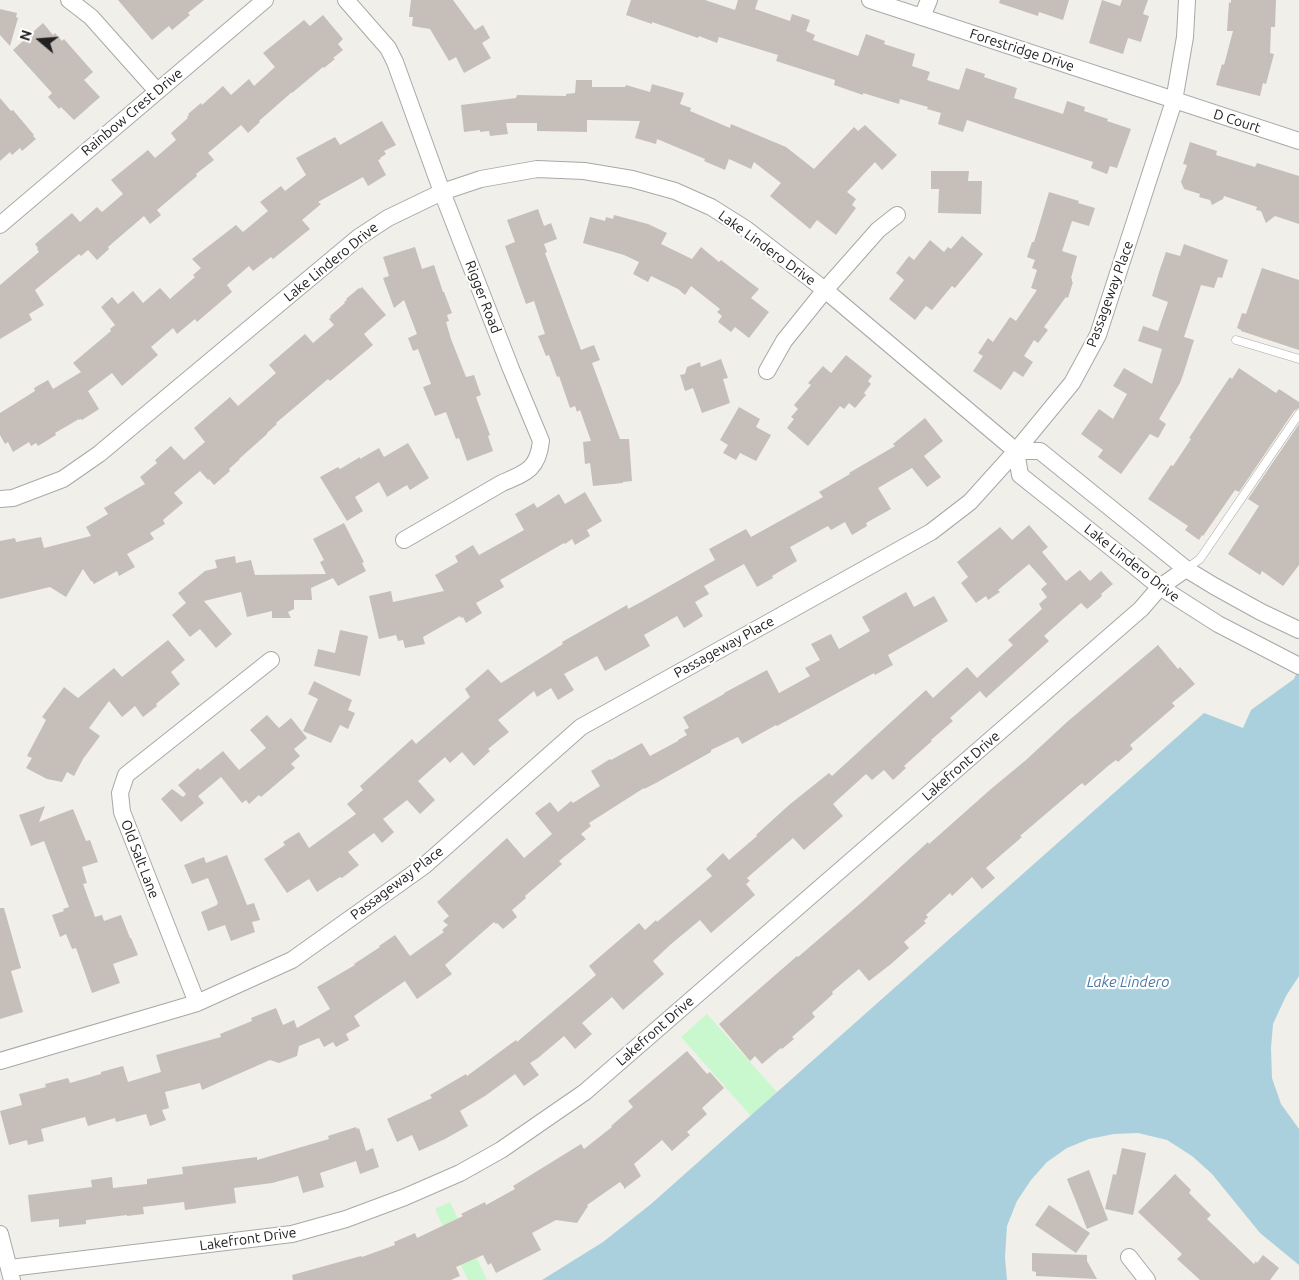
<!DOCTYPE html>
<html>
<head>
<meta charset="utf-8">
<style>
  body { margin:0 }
  #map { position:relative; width:1299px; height:1280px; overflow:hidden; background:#f1efe9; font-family:Ubuntu,sans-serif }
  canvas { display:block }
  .north { position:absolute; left:15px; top:15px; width:50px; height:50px; -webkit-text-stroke:4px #fff; paint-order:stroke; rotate:288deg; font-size:14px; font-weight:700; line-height:20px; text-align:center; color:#212121 }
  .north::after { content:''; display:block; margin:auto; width:18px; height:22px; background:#212121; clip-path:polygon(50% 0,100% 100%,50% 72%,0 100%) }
</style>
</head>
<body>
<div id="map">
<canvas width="1299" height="1280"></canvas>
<div class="north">N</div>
</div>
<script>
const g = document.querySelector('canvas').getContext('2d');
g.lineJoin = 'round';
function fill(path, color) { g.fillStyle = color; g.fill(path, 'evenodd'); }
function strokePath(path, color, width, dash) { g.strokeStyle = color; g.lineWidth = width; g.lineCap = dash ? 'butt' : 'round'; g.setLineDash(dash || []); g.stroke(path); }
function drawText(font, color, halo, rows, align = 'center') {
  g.font = font + ' Ubuntu,sans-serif'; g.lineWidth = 4.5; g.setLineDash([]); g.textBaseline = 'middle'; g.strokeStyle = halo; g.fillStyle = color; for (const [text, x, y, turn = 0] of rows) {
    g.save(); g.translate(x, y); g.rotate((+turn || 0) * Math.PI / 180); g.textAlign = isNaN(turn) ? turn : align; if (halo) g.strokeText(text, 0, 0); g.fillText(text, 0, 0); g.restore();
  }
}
fill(new Path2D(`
  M707,1014L777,1092L751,1116L681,1037Z
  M450,1202L487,1280H468L435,1209Z`), '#c9f8ce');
fill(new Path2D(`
  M1299,667V976L1286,996L1273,1024L1271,1048L1272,1078L1281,1104L1299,1129V1265L1260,1233L1212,1174L1192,1156L1167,1140L1138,1133L1114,1134L1089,1139L1067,1148L1047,1162L1031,1180L1017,1201L1007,1226L1005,1257L1007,1280H542L603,1242L651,1204L1204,713L1243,728L1251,710L1294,679Z`), '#abd0dd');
fill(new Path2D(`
  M118,0H204L188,13L190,15L172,30L169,26L152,40Z
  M411,0H453L475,30L483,25L490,38L482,43L491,58L464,73L456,57L449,61L430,29L412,26L413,17H409Z
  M631,0H705L735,10L738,0H758L755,9L790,21L792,14L810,20L806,31L815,35L813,40L858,56L866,34L885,41L884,44L915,54L912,66L930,72L927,80L959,90L966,68L985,74L984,77L1017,88L1014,98L1063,114L1067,101L1085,107L1084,111L1108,119L1107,121L1131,129L1117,168L1110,166L1107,174L1091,168L1093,162L967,120L963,132L938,124L941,113L927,109L928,107L900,99L899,104L863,93V95L834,85L835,80L776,61L778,55L719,37L717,43L699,36L698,38L652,22V24L626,15Z
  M1000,0H1069L1063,20L1039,12L1038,16L999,3Z
  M1102,0L1120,6L1122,0H1148L1143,14L1149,16L1141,42L1128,38L1123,54L1089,43Z
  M1231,0H1276L1275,27H1271L1270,53L1274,54L1266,84L1263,83L1260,96L1216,85L1222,64L1224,65L1233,31H1227L1229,2L1231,3Z
  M0,9L17,13L16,17L18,18L10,46L0,35Z
  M323,15L343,39L338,44L343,50L333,58L335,59L324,68L323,67L292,93V92L259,121L260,122L248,133L241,125L208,153L214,160L196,174L197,176L157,210L161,215L150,224L144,216L108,247L109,249L97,260L88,250L81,256L79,254L35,290L44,305L29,314L32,320L0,339V285L39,252L37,249L38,248L35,244L72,213L80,222L97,207L102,212L123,194L111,180L148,150L155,158L176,140L171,133L188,118L187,117L189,115L188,114L201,103L202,105L223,86L231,95L249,79L254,86L275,67L263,53L304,20L310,26Z
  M43,23L53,35L55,33L62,41L64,39L93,72L84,80L100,97L74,120L61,107L59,109L48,97L52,93L13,50Z
  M576,80H592V87H625L626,85L650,92L652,84L684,93L680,104L691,108L690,111L730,128L731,124L786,147L814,169L854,127L858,131L865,125L897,155L882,170L875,162L847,192L856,199L852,205L856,208L836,235L817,220L810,229L770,196L781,183L754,162L751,169L729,159L725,170L704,161L705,159L657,139L656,144L635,138L640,121L587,120V132L537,131V123H506L508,134L490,136L489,131L480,132V130L464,132L461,105L516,98L517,95L566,96V94L575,93Z
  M0,98L11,111L13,110L34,135L33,136L36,139L22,151L20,148L12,155L10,152L0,161Z
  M382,121L396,145L384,151L386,154L380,158L381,159L378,160L386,175L368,186L363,177L318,202L321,204L302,220L310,229L273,259L271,257L253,271L249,266L227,285L232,292L197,322L195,319L177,334L173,328L151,347L158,355L122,386L112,373L88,391L99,409L96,411L82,420L81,419L79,420V419L55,433L56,435L38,446L36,443L31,446L29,442L13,452L8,442L5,444L0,435V413L35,391L34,388L48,380L53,389L81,372L73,363L111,331L110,329L115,325L101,307L112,297L118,304L133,291L143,303L160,288L170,299L195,277L193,275L201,268L192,259L236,225L243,232L268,211L260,202L281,186L285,191L306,175L296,158L335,137L340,145Z
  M1190,142L1217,151L1216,155L1255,167L1257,163L1299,176V224L1275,216L1266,223L1261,211L1256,210L1257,207L1224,196L1223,199L1212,205L1210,200L1199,197L1200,194L1184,189L1181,182L1187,165L1183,164Z
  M931,171H969L968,181H982L981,214L938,213L939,189H931Z
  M1049,192L1079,201L1078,203L1095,208L1089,226L1072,221L1062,251L1077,256L1071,278L1072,279V282H1073L1068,298L1066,297L1044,327L1048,330L1038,343L1034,340L1024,356L1033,362L1023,377L1014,371L1001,390L973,371L983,356L978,353L988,338L993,342L1010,317L1016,321L1037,290L1031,288L1037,270L1032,268L1035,260L1027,257L1032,242H1034Z
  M538,209L544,226L551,223L557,239L544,244L547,252L545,253L581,350L594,345L600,360L592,363L620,439H629L632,481L623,482V483L593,486L590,463L585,464L583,442L591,441L580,410L577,412L575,406L570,408L559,376L557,377L549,355L546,356L538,336L545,334L534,301L526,304L505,246L515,242L507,220Z
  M614,215L648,224L667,233L661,244L692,259L701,247L719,262L721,260L759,289L751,298L769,312L749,338L735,327L731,332L718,322L722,316L717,312L720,309L691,286L685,295L678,289L651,276L648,282L633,274L639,262L624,255L583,243L590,217L605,221L606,217L613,219Z
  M962,236L983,254L955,288L952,286L932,310L926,306L915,320L889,299L904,280L896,273L909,256L914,260L930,240L944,252L948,247L951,249Z
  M1184,244L1228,260L1222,278L1218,277L1214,288L1201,285L1184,337L1194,340L1183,375L1180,383L1159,419L1166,424L1158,438L1150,434L1121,474L1098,457L1103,450L1081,434L1099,409L1113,419L1127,394L1113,386L1124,368L1152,384L1162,349L1138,341L1143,326L1158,331L1168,302L1152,296L1159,272L1166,252L1180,256Z
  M415,247L422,269L434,265L443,292H444L452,313L447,315L449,321L446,322L451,339L466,377L474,375L481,395L476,397L490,435L488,436L493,451L467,461L459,438L456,439L446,412L435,416L423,387L431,384L418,349L413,351L408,338L417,334L404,300L394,308L383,278L389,276L383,257Z
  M1262,268L1299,280V350L1241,331V330L1237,328L1242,313L1246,314Z
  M362,287L386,315L364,334L373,345L330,381L328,379L276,423L277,424L267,433V434L239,459H240L229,469L230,471L214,485L209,479L208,480L200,471L174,493L183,503L163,520L165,524L150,533L154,539L127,554L135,567L119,576L117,571L94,584L92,581H91L83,569L66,597L50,587L0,599V541L15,538L16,542L41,537L44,548L91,536L86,527L108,514L104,508L145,484L140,477L157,463L155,460L171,446L184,460L205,442L194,428L230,397L238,406L276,373L269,365L305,334L313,343L334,325L329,319L331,317L330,316L345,303L344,302L347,300L346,299L359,288L360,289Z
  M846,355L872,376L868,381L871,384L864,393L866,395L855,408L849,403L844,409L840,406L808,446L787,428L794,419L791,417L798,409L794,405L811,385L808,383L823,366L831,373Z
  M721,359L728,378L723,379L730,403L702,413L693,388L685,391L680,375L685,374L687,367L700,362L701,367Z
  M1239,368L1276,393L1279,389L1299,402V408L1294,411L1239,492L1235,490L1203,536L1202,535L1199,540L1185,530L1188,526L1148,499L1171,465L1173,466L1191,439L1189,438L1230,377L1232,379Z
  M739,407L760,419L756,427L771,435L756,461L740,453L736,460L723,453L728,445L720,440Z
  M925,418L943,441L924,456L941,477L927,487L912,468L878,488L891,509L866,523L867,526L852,535L845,522L831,530L828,526L790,547L797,561L772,576L773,578L757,587L744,564L704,586L709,594L695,602L703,616L684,628L677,616L644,635L650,646L605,671L597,656L564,674L574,690L558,700L551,688L537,697L534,691L498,720L509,732L488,749L490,751L474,766L462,752L450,763L445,757L418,781L435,800L420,814L407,800L383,819L394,832L382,843L374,833L348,852L359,865L342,878L340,877L317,892L309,879L287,893L264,859L285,845L283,842L299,832L309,848L356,814L347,804L363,790L360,786L412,739L416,744L470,697L465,689L488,669L501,683L563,644L562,642L627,605L628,609L643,601L715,560L709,549L746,529L751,537L823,497L819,492L850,474L849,473L895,446L893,444Z
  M1299,424V565L1283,586L1262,571L1260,575L1228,554L1259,506L1248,499Z
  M408,443L429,478L410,490L407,485L387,497L379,482L355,497L363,511L347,521L320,477L338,467L340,469L360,457V459L379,448L384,457Z
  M585,492L602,521L587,530L590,536L575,545L572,539L565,544L564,543L500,580L504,587L476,603L482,613L466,623L463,617L461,618L460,616L423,637L425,644L405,648L403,640L398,641L396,635L379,639L369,596L391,591L393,602L444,591L435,575L458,562L455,556L473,545L479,555L524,530L515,514L534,503L537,508L559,494L565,504Z
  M344,523L364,562L362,563L366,571L338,586L333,578L311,588L312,600H294V609L288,612L291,618H272V611L247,617L241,592L204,601L232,634L216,648L200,629L190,637L172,615L186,603L178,593L205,571L217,568L215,560L235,556L236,563L251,560L255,575L326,574L320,562L324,560L313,539Z
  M1029,525L1048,547L1042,552L1066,581L1080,570L1090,581L1101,571L1113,584L1101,594L1102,596L1087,609L1081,603L1044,636L1049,641L986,698L980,691L950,718L953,721L931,740L932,741L904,766L906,768L893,780L884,770L872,780L866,774L833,804L843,816L804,850L793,838L747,878L750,881L746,884L755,895L711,933L700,920L670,945L653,961L664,974L623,1010L612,997L582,1023L592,1034L575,1049L564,1036L538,1058L530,1063L539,1075L524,1086L515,1074L485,1096L460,1111L468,1126L445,1139L419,1151L412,1135L397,1142L387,1119L432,1098L430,1095L466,1074L467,1076L516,1040L517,1042L596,975L589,966L639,923L645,930L656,920L657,922L712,876L706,869L723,853L729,860L757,836L756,835L789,805L829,773L832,776L926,690L933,698L967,667L977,678L1013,645L1008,640L1042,609L1039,604L1047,597L1041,589L1047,584L1029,564L998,590L1000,592L988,600L986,596L976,603L961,583L968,577L957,562L1000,527L1012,540Z
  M906,592L914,607L934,596L948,621L888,655L893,665L875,675L874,673L777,726L776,725L742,744L738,737L711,750V752L656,783L644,789V788L589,823L591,826L581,834L586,839L559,861L562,864L525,896L526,898L512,910L517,917L503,929L497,923L496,924L494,922L445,965L452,974L417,999L405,981L354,1016L360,1026L346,1034L349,1040L336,1047L333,1042L324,1047L319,1038L299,1046L297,1056L279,1063L270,1060L202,1090L200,1083L165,1092L169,1108L162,1110L166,1120L150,1126L146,1114L116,1122L115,1118L88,1126L85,1117L41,1129L44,1141L28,1145L27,1140L9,1145L0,1111L22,1105L19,1094L46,1087L45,1084L68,1078L70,1083L101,1074V1072L123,1066L128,1082L161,1072L156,1055L221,1037L220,1034L252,1021L251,1018L276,1008L283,1025L294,1020L297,1028L330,1009L317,987L355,965L354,964L380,947L379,946L395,935L410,956L444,932L442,930L448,925L443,921L449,916L437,902L507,838L524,858L552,834L535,813L550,802L558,812L571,801L573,803L600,786L591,771L610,759L611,760L642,743L650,756L678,741V740L687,735L684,730L689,728L683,717L724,694V693L767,670L779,693L810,676L805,668L820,660L811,644L831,634L839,649L870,631L862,617Z
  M340,630L368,636L360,676L314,666L318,649L335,653Z
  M168,640L185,660L171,672L180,684L156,704L157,706L143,717L135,706L122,717L109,701L89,728L100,736L83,759L74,776L67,772L62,782L47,779L26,768L32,758L27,756L46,720L42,717L64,687L78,698L114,668L122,677Z
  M1158,645L1178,669L1180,667L1195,684L1172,703L1175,706L1130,745L1133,749L1118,762L1116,760L1108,766L1085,786L1082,783L1020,836L1022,837L986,868L995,878L982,889L972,877L952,896L950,893L926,915L928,917L924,921L926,923L904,942L909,948L891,964L869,981L859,969L832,992L833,994L812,1013L815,1017L792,1037L794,1039L782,1049L781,1048L762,1064L755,1056L750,1061L719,1024L797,956L798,957L862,902L928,842L929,844L991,789L1026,760L1067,722Z
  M314,681L352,700L348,710L355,713L348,729L340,725L331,743L303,731L318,699L308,694Z
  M267,715L279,728L291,718L307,738L294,749L300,756L291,764L295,768L261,797L259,795L249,804L246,800L242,803L221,777L198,796L204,803L181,822L161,799L172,789L183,797L186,794L178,785L198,768L200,770L223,751L239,770L266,748L250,730Z
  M45,806L39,822L73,809L86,841L90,840L98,862L82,867L87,883L83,884L95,917L102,915L104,921L121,915L130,938H131L138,955L113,964L120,983L92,993L76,948L72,949L66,934L60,937L52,915L64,911L63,909L69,907L44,841L31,846L19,815Z
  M227,855L247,905L254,903L260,920L252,922L255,932L231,941L225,925L208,931L201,912L217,905V904L218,903L208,878L192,884L184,865L204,857L206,863Z
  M0,908H4L21,968L11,971L23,1012L0,1019Z
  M687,1051L707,1074L710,1072L724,1088L702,1108L707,1114L687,1132L690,1135L672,1151L662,1140L634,1164L641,1176L624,1189V1187L620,1182L587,1205L588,1206L577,1223L556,1220L532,1233L541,1250L496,1273L491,1263L488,1265L483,1255L456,1267L460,1276L451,1280H293L292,1275L361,1256L362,1257L395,1245L394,1242L415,1233L417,1238L463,1216L461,1214L485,1202L486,1205L515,1189L513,1186L581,1144L584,1149L612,1127L611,1126L633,1107L628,1101Z
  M356,1127L357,1129L359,1128L366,1151L373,1148L379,1167L360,1174L356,1161L320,1173L324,1187L303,1193L298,1176L272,1183L234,1188L236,1203L185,1210L184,1202L143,1207L144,1214L127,1216V1215L86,1220V1224L59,1227V1219L31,1222L28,1195L92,1187L91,1180L112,1177L113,1188L147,1184V1179L183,1174L182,1167L257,1157V1160L329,1139L328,1136Z
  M1122,1148L1146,1153L1133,1215L1105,1209L1113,1174L1116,1175Z
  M1089,1170L1108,1220L1087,1229L1067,1179Z
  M1175,1174L1191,1190L1189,1193L1211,1215L1207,1219L1254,1264L1256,1261L1257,1263L1263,1255L1279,1268L1270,1280H1200L1177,1259L1182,1254L1138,1212Z
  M1049,1205L1090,1233L1076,1253L1035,1225Z
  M1032,1253L1087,1255V1261L1097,1279L1036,1276V1272L1032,1271Z`), '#c6beb8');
const service = new Path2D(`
  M1236,340L1299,359
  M1186,569L1200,559L1299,414`);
const minor = new Path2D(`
  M69,0L91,17L157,91
  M346,0L388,48L395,62L442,192L511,369L541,441C538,469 526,473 502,483L404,540
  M870,0L1299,141
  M922,17L929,0
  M0,225L265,0
  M767,371L784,341L825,290L878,230L897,215
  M1016,451H1040L1186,569L1214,586L1261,612L1299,630
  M0,499L13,498L63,479L99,454L359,237L388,218L442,192L481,179L537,169L584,171L632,179L675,191L711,207L746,229L825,290L1016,451L1020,475L1133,565L1160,587L1218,624L1299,666
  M197,1003L122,812L120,793L126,775L271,660
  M0,1061L197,1003L292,960L424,866L581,727L931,532L970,502L1016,451L1072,383L1098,335L1174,101L1185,37L1187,0
  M0,1234L12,1280
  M1129,1257L1147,1280
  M10,1268L292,1234L346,1219L405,1197L460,1173L501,1150L585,1092L1141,609L1160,587L1186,569`);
strokePath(service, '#a8a8a8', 9);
strokePath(minor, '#a8a8a8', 18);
strokePath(service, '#fff', 8);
strokePath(minor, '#fff', 16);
drawText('14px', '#212121', '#fff', [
  ["Forestridge Drive",1022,50,18],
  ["Rainbow Crest Drive",132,112,-40],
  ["D Court",1237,121,18],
  ["Lake Lindero Drive",767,248,36],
  ["Lake Lindero Drive",331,262,-39],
  ["Passageway Place",1110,294,-70],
  ["Rigger Road",483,297,69],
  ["Lake Lindero Drive",1132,563,38],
  ["Passageway Place",724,647,-29],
  ["Lakefront Drive",961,766,-41],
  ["Old Salt Lane",140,859,69],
  ["Passageway Place",397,883,-37],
  ["Lakefront Drive",655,1031,-41],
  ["Lakefront Drive",248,1239,-8]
]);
drawText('italic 15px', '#4d78a7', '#fff', [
  ["Lake Lindero",1128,982]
]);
</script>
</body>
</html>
